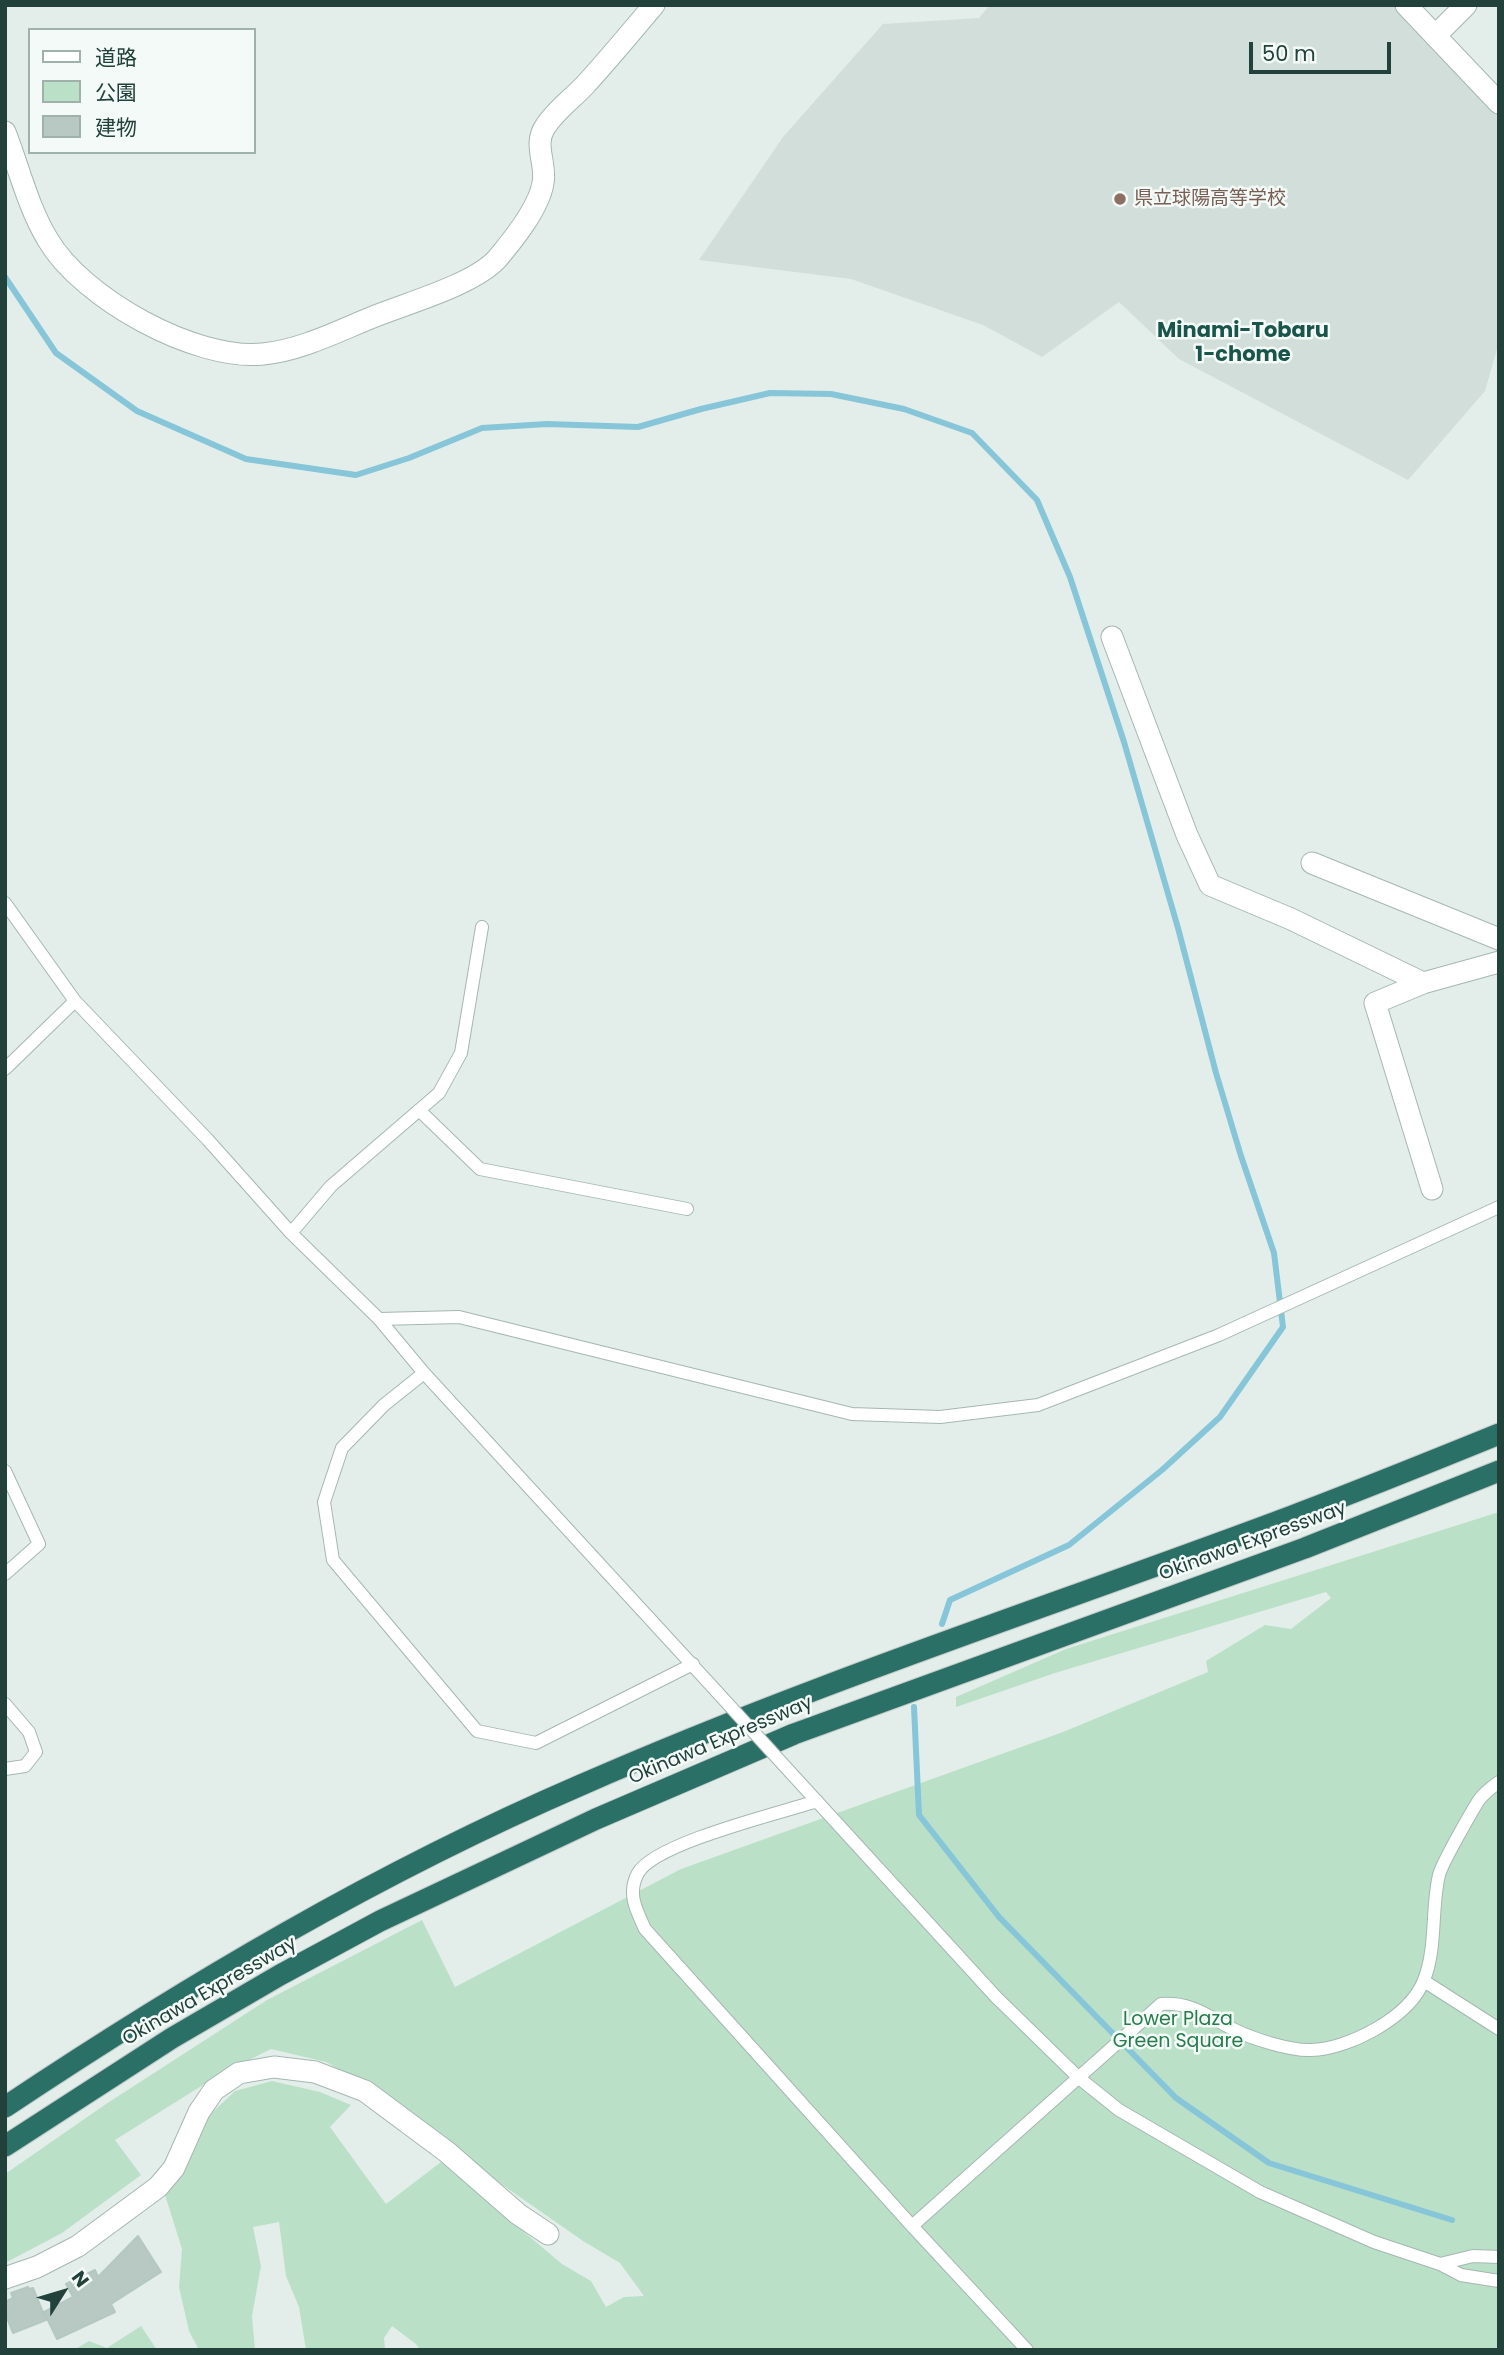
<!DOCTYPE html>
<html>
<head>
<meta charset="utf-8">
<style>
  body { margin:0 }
  #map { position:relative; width:1504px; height:2355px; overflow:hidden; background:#e3eeea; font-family:Poppins,"Noto Sans JP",sans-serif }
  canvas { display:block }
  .frame { position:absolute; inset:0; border:7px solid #21413a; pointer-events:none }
  .legend { position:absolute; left:28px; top:28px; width:228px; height:126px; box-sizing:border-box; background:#f4faf7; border:2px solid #a0b0ab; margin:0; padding:9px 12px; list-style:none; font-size:21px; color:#21413a }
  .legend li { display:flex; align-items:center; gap:14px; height:35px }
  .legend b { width:35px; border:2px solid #a0b0ab }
  .north { position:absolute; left:28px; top:2257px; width:70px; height:70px; -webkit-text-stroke:5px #f4faf7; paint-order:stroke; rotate:53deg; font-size:19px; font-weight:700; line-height:28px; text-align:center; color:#21413a }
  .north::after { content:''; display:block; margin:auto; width:24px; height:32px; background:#21413a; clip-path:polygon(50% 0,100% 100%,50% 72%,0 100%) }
  .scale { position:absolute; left:1249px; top:42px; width:142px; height:32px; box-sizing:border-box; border:4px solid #21413a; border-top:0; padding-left:9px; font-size:21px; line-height:24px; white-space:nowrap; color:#21413a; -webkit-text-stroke:5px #f4faf7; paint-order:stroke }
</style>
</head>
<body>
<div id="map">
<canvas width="1504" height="2355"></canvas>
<div class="frame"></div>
<ul class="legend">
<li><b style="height:9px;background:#fff"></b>道路</li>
<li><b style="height:19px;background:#bae1c7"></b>公園</li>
<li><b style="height:19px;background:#b8c9c3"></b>建物</li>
</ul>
<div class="north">N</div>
<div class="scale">50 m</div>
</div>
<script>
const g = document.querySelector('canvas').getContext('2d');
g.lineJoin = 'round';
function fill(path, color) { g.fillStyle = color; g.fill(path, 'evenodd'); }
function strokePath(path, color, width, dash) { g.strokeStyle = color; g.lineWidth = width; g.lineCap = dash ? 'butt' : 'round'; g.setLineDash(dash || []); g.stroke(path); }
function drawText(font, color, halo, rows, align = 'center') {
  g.font = font + ' Poppins,"Noto Sans JP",sans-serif'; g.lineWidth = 5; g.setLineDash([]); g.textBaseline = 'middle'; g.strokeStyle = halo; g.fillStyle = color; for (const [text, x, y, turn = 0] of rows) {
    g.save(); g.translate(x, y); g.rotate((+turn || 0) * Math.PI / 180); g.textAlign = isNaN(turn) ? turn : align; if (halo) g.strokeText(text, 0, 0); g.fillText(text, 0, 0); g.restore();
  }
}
fill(new Path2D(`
  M990,5H1394L1499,116V342L1485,391L1408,480L1179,359L1119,302L1042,357L983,325L851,279L699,260L783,137L883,24L979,18Z`), '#d1ded9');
fill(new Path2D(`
  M1499,1512V2350H420L416,2344L392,2326L384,2338L385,2350H306L299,2307L286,2276L279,2222L253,2227L261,2266L252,2316L255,2350H199L189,2331L179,2287L182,2249L165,2195L187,2166L202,2122L235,2091L272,2081L320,2092L351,2105L330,2127L386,2204L441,2162L562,2264L591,2281L606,2307L624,2297L644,2296L620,2263L583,2241L484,2172L398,2102L326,2062L271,2049L219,2075L115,2140L141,2175L62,2233L5,2263V2174L106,2104L267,2000L422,1920L455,1987L681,1869L1063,1732L1208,1672L1206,1661L1265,1625L1291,1629L1331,1598L1326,1592L1055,1673L956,1707V1697L1066,1649Z
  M141,2326L157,2350H74L89,2341L107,2348Z`), '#bae1c7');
strokePath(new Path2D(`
  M5,277L56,353L137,411L246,459L356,475L409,458L482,428L547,424L638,427L701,409L770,393L831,394L904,409L972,433L1037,500L1070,577L1124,742L1178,928L1216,1073L1241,1156L1274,1253L1283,1327L1220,1417L1162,1470L1069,1545L950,1600L942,1624
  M914,1707L919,1815L999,1917L1176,2098L1269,2163L1452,2220`), '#86c6d8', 6);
const building = new Path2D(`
  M138,2236L161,2272L111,2304L115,2312L57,2339L44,2312L73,2297L66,2284L95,2270L98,2277Z
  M28,2287L29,2289L33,2288L46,2320L13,2333L5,2313V2302L13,2298L11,2293Z`);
fill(building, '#b8c9c3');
strokePath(building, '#b4c8c1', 2);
const lane = new Path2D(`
  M5,903L75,1001L208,1140L291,1233L379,1319L424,1373L718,1693
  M5,1069L75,1001
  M419,1110L480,1169L687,1209
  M291,1233L331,1186L439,1093L461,1053L482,927
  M379,1319L459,1317L852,1414L940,1417L1038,1405L1219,1335L1499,1207
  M424,1373L384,1405L342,1448L324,1502L333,1560L477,1731L536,1743L693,1664
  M5,1471L39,1544L5,1574
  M5,1704L29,1732L36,1752L25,1766L5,1769
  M791,1773L996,1997L1079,2078L1119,2110L1260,2192L1374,2242L1440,2264L1461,2275L1499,2281
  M817,1801C780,1813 655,1843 638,1873C627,1893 636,1910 645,1929L912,2226L1027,2350
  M1424,1981L1499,2029
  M912,2226L1161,2004C1193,2002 1208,2017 1235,2030C1253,2039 1291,2051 1311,2050C1349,2049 1410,2017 1424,1980C1437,1947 1431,1909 1439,1875C1442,1863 1472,1811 1479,1800C1484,1793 1492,1787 1499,1782
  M1440,2264L1473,2256L1499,2257`);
const street = new Path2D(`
  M1406,5L1499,103
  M1435,36L1466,5
  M5,132C19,168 28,207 48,240C82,298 195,361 263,354C303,350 342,329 378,315C411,302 474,284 497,259C513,240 539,208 543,183C547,164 533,145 545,127C555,111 572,99 585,85C609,59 631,32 654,5
  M1112,637L1187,835L1210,885L1291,919L1423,983
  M1312,863L1499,939
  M1432,1189L1375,1003L1423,983L1499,962
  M5,2278L37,2267L78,2246L158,2187L174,2168L199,2112L214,2090L239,2073L274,2067L315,2072L365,2091L447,2152L518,2214L548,2234`);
const highway = new Path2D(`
  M5,2107C188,1985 379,1872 581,1785C813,1683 1055,1605 1292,1516C1361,1490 1430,1462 1499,1434
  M5,2146L172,2038L280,1975L380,1921L596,1819L794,1734L1305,1548L1499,1471`);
strokePath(lane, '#a5b7b2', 14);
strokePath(street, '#a5b7b2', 23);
strokePath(highway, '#c1cac8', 23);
strokePath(lane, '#fff', 12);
strokePath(street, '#fff', 21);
strokePath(highway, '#2a7066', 21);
const laneBridge = new Path2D(`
  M718,1693L791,1773`);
strokePath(laneBridge, '#a5b7b2', 14, []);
strokePath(laneBridge, '#fff', 12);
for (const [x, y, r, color] of [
  [1120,199,7,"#8d6e63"]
]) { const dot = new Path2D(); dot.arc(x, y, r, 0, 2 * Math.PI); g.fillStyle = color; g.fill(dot); strokePath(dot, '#f4faf7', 2.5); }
drawText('19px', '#785e54', '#f4faf7', [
  ["県立球陽高等学校",1134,199]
], 'left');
drawText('19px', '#21413a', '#f4faf7', [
  ["Okinawa Expressway",1253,1542,-20],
  ["Okinawa Expressway",721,1741,-23],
  ["Okinawa Expressway",210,1992,-30]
]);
drawText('19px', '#277c4d', '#f4faf7', [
  ["Lower Plaza",1178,2020],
  ["Green Square",1178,2042]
]);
drawText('bold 21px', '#1a554b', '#f4faf7', [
  ["Minami-Tobaru",1243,332],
  ["1-chome",1243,356]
]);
</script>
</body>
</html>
